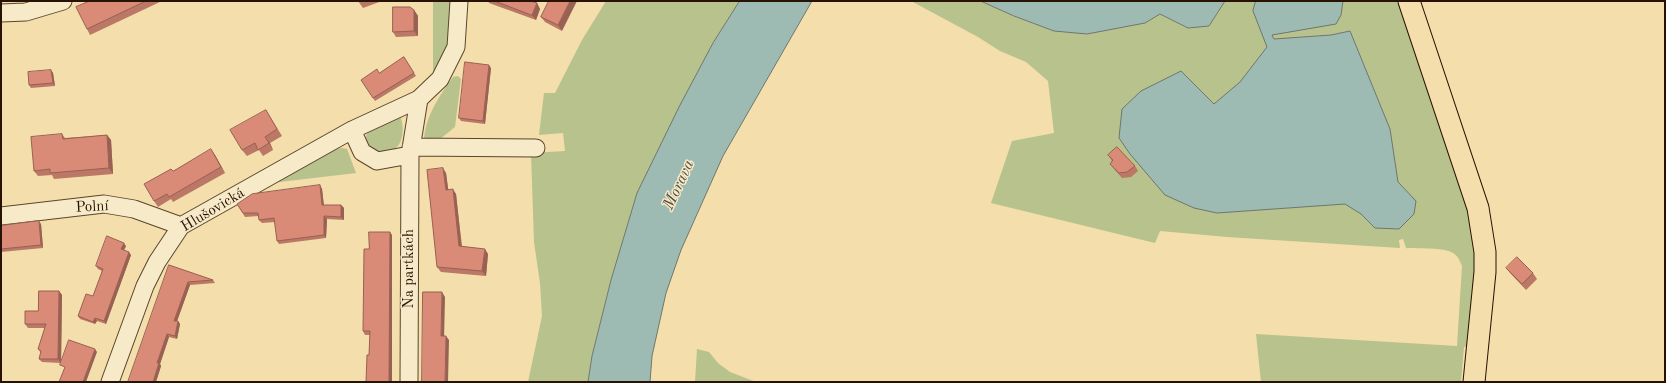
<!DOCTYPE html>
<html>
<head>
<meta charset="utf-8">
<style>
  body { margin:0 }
  #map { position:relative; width:1666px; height:383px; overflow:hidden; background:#f3deac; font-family:"Old Standard TT",serif }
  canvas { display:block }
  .frame { position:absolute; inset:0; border:2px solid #271203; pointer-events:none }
</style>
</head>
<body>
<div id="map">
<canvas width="1666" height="383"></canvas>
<div class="frame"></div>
</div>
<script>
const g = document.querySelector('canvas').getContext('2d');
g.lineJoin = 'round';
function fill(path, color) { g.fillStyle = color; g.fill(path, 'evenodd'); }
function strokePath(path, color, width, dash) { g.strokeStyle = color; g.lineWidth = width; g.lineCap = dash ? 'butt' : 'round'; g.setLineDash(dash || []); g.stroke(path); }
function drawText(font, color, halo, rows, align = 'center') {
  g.font = font + ' "Old Standard TT",serif'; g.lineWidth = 3; g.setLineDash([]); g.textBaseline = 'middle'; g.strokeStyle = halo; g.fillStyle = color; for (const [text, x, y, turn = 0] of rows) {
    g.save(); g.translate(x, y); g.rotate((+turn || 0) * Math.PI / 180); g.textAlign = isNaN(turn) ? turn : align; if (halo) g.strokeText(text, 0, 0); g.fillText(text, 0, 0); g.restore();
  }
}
fill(new Path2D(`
  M433,1H451L447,47L433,73Z
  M606,1H740L713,43L637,193L611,280L592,356L588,382H528L542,316L540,283L534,242L531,153L565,151L563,133L539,135L544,93H555L582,40Z
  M911,1H981L1014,16L1054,31L1145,23L1160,14L1188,28L1209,26L1225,1H1400L1470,214L1477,270L1468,346L1464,347L1461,382H1261L1256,334L1457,346L1462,266C1460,261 1458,256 1453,253C1444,247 1418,249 1406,248L1403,239L1399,240L1400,248L1227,237L1160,231L1155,243L991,203L1012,141L1054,133L1048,81L1026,62L1000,51L978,37Z
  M458,76L461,79L455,127L440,139L427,140L424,139C426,115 440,95 453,77Z
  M394,116L401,118C404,128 404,144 393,150C388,152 382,153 377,154L365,144C364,127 381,123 394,116Z
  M342,148L347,149L356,173L271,183L333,149Z
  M697,349L709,352L718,363L730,372L756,382H695Z`), '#b8c28c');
const water = new Path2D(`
  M740,1H812L723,156L681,250L666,293L652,356L650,382H588L592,356L611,280L637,193L679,107L713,43Z
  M981,1H1225L1209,26L1188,28L1160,14L1145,23L1087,34L1054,31L1014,16Z
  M1256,1H1343L1341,15L1336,24L1272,35L1274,39L1331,35L1350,31L1390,129L1398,182L1416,201L1414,214L1399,229L1375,228L1361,214L1345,204L1217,213L1194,208L1165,195L1130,154L1119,138L1122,109L1141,91L1181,71L1214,104L1240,82L1267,47L1253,11Z`);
fill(water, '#9ebbb3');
strokePath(water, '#6e776d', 1);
const minor = new Path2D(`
  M1,13L26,12L63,1
  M352,130L362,152L377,161L410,155
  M411,147L536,148
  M1,216L104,204L134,209L181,226
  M110,382L145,286L157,262L181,226L352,130L419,99L440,79L456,47L459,1
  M409,382L410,155L419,99`);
const major = new Path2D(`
  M1409,1L1478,208L1485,252V272L1474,382`);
strokePath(minor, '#5a452d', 19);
strokePath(major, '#271203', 23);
strokePath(minor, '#f7eac9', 17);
strokePath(major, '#f3deac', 21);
fill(new Path2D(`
  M90,1H162L90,35L87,29Z
  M358,1H382L363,8Z
  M488,1H531L537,3L540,9L536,20L489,3Z
  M549,1L562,31L545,22L541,17Z
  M414,10L418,16V36L396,37L393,32Z
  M404,57L416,76L375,101L361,80L380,73Z
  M491,68L485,124L461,121L459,118Z
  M51,70L53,73L55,86L31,88L29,85Z
  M266,110L282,136L270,143L273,150L263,156L259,150L247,156L242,150Z
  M62,134L65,138L107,135L111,140L113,174L54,179L52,175L38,176L34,171Z
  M215,155L225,173L173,202L171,199L158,207L154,201L173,171Z
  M1108,155L1135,166L1138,171L1131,177L1122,178L1114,169L1110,164L1112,161Z
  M446,173L448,189L456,194L462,246L488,254L486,276L441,272L437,267Z
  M320,185L322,189L324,205H341L344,208V220L327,219L326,238L279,244L277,241L275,222L262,223L259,220V216L245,217L237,204Z
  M41,224L43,248L1,252V226Z
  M392,235V382H366L369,355L370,335H365L363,331L369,249Z
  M126,246L124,250L131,255L106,324L97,321L95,324L80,319L78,316L93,296L102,271L98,269L96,266Z
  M169,265L213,280L215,283L190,285L177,321H178L180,324L177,339L169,337L160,364L161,366L156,382Z
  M1506,268L1533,273L1537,279L1526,290L1510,273Z
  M59,291L62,295L61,363L42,362L39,359L41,353L38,349L45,328H28L25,324Z`), '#bb7866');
fill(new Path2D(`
  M570,1H577L562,31L558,25Z
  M537,3L540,9L536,20L532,15Z
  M414,10L418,16V36L414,31Z
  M489,65L491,68L485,124L483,121Z
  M51,70L53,73L55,86L53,83Z
  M107,135L111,140L113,174L109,168Z
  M265,137L270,143L273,150L269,143Z
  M211,149L215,155L225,173L221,167Z
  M443,168L446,173L449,195L446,190Z
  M320,185L322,189L324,208L322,205Z
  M453,189L456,194L462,251L459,246Z
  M341,205L344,208V220L341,217Z
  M324,216L327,219L326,238L324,235Z
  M39,221L41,224L43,248L41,245Z
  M390,232L392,235V382H389Z
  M124,243L126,246L123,252L121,249Z
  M485,249L488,254L486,276L482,271Z
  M129,252L131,255L106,324L104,321Z
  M188,282L190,285L176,324L174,321Z
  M59,291L62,295L61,363L58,359Z
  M442,292L445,297L444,340L441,336Z
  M95,318L97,321L95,324L93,322Z
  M178,321L180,324L177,339L175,336Z
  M167,334L169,337L160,364L161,366L156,382H153L157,363Z
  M446,336L449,340L448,382H445Z
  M95,349L97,352L86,382H83Z`), '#986153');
const building = new Path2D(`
  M90,1H146L87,29L76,7Z
  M495,1H531L537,3L532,15Z
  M549,1H570L558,25L541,17Z
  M393,7H410L414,10V31L393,32Z
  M404,57L414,73L373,98L361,80L377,69L379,73Z
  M465,62L489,65L483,121L459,118Z
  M51,70L53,83L29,85L28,72Z
  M266,110L277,129L265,137L269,143L258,150L255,143L242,150L230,130Z
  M62,134L63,139L107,135L109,168L50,173V169L34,171L31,137Z
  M1117,147L1135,166L1127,172L1119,173L1110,164L1113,160L1108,155Z
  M211,149L221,167L169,197L167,194L154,201L144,184L171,169L173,171Z
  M443,168L446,190L453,189L459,246L485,249L482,271L437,267L427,170Z
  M320,185L322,205H341V217L324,216V235L277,241L274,218L259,220L258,213H243L237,204L252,194Z
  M39,221L41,245L1,249V226Z
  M369,232H390L389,382H366L367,355H369L370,331H363L364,249H369Z
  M107,236L124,243L121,249L129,252L104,321L95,318L93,322L78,316L86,294L93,296L103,269L96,266Z
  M1517,257L1533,273L1522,284L1506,268Z
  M169,265L213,280L188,282L174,321H178L175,336L167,334L157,363H159L153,382H128Z
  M39,291H59L58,359H39L41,351L38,349L46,324H25V311H38Z
  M423,292H442L441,336H446L445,382H422Z
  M69,340L95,349L83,382H59L65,367L60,365Z`);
fill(building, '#d98b77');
strokePath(building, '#986153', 1);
drawText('15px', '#271203', '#f7eac9', [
  ["Polní",92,207,-3],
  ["Hlušovická",213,210,-31],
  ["Na partkách",409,269,-90]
]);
drawText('italic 16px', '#514d41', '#f7eac9', [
  ["Morava",679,185,-65]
]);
</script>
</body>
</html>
